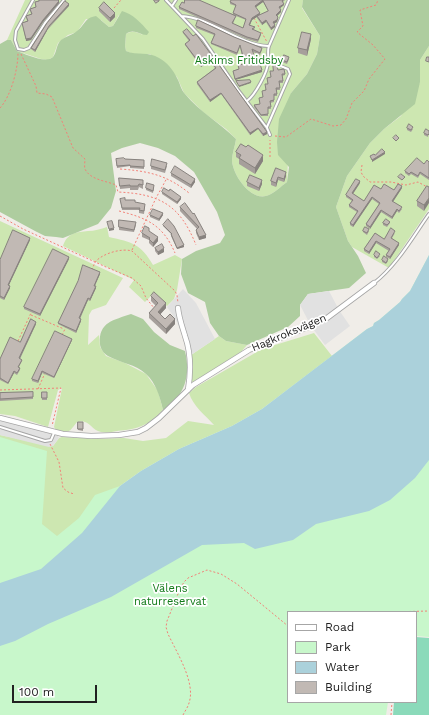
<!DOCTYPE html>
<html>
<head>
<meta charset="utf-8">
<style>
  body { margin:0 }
  #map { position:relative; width:429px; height:715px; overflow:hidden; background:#f0ede8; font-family:"Work Sans",sans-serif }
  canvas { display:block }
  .legend { position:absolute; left:287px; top:611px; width:130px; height:92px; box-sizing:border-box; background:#fff; border:1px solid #a6a6a6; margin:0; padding:5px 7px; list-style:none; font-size:12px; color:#212121 }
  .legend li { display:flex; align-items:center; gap:8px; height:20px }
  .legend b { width:20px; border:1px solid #a6a6a6 }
  .scale { position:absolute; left:12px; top:685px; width:85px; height:18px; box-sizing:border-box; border:2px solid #212121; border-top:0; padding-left:5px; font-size:12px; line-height:14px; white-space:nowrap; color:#212121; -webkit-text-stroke:3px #fff; paint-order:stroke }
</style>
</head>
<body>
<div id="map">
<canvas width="429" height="715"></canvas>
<ul class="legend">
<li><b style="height:5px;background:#fff"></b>Road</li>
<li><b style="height:11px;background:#c8f7cb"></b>Park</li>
<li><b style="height:11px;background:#abd1db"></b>Water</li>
<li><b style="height:11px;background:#c1b9b4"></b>Building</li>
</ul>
<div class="scale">100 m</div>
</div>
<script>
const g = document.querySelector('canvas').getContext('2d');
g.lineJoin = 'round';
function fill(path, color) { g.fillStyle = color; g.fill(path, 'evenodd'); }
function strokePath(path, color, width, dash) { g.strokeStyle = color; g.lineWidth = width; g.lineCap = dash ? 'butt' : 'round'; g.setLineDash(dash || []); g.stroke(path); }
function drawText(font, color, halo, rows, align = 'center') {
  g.font = font + ' "Work Sans",sans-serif'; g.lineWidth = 3.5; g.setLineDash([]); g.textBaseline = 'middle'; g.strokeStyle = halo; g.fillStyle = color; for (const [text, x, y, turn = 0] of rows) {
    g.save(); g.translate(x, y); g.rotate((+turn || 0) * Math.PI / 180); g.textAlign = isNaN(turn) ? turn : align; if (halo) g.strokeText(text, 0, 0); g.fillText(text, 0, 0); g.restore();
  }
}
fill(new Path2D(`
  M25,0H303L302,8L320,36L317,54L307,74L291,93L287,182C281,186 274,194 266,196C250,200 233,175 232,161C232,154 235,146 236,139L226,129L203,112L184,93L177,77L150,54H133L126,51L125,46L126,34C132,30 137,32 143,35L119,15L113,26L109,27L101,20L86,19L77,32L68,35L58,43L53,57L48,60L41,59L17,51L11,40H7Z
  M429,46V209L389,268L352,247L348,241L336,207L347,176L370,143L384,129L401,116L420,82V60Z
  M0,221L123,278L106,305L92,310L89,315L88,345L99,335L100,347L106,356L125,363L146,374L158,391L163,410C148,426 138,429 117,431C112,432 106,433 101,432C91,430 89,418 77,422C68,433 72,432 56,430L54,427L62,388L58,390L48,427L15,416L0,414Z
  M107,227L109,237C132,242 141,244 153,265L175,255L182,259L177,290L174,299L167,306L153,294L145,302L129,287L134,280L63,246C67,233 77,232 88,231C94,231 101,229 107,227Z
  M314,333L332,356L262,409L232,426L179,449L141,471L120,486L82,533L0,544V435L53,446L59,438L62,437L97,439L124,438L143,441L166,438L188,421L214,425C205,415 193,406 189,393L196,387L262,349Z
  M219,336L226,341L247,345L241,352L192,383V368L191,355Z`), '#cde7b1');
fill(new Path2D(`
  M303,0H429V46L420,60V82L415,104L384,129L370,143L347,176L336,207L348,241L358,256L366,273L349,288L308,294L300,305V316L288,327L247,345L226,341L219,336L210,323L205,302L188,293L181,274L182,259L196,251L220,243L225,235L217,212L194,172L175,156L158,148L140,143L122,148L111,153L116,191L111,208L98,224L63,238L56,237L45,236L35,231L0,212V44L7,40H11L17,51C25,54 46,64 53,57C57,52 56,45 61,40C66,36 73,35 77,31C86,24 84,18 96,16L109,27L113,26L122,11C133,14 141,23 149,32L147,35C139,35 134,28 126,34L125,46L126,51C137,56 149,51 159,58C167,62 173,70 177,78C180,83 181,90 185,94C200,112 220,123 236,139C235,146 232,154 232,161C233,175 250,200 266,196C274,194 281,186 287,182L289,167L278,155L277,142L279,119L291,93L307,74L317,54L320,36L302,7Z
  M131,314L143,319L154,332L170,345L185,351C191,376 185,396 163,410C160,397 156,383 146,374C136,364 120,363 108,356C104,354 100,348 100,344C98,322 114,320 131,314Z`), '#aecd9f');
fill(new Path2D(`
  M429,255V637L416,636V612H288V702H388L386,715H0V437L47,451L42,524L57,536L79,518L95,495L120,486L141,471L179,449L232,426L262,409L367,329L373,326L374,323L379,320L400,302L402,299L410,291Z`), '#c8f7cb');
fill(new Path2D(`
  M416,637L429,638V715H393L394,702H416Z`), '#8bdaba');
fill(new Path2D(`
  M183,289L196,303L215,339L191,355L176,320L167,307Z
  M329,291L339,310L350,326L325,345L311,326L300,305L308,294Z
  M0,420L9,421L58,436L59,438L53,446L49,447L0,435Z`), '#e1e1e1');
fill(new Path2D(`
  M429,255V460L415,478L390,500L369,511L316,524L293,540L255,549L244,543L202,545L111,597L48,624L15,641L0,646V583L41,569L82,533L120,486L141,471L179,449L232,426L262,409L367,329L373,326L374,323L379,320L400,302L402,299L410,291Z`), '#abd1db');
const lane = new Path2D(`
  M33,0L16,31L15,40L18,49L24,50L29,48L45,23L64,0
  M166,0L203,39L238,90L267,128L270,135
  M172,6L176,0
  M181,16C210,17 239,45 268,46
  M247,101C255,95 268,72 268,62C269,56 267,51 269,46L289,0
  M267,127L290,74L288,69L268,61
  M374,283C397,265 412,238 429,214
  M0,427L45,441L51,440L54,433`);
const street = new Path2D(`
  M178,308C179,318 182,326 185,336C191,353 191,372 188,390
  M0,418L63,434L91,436L119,435L138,432L146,428L159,418L193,385L249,350L311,326L327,318L374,283`);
strokePath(lane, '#a5a5a5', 4);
strokePath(street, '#a5a5a5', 6);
strokePath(new Path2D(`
  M114,8L121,0
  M254,18L267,42
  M21,54L36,86L37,93L46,94L52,97L73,148L85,159C85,162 84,166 85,169C90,180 107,181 116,185L118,192C160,194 180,205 196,245
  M257,64L264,62
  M0,108C11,96 18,69 18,53
  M275,136L286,137L311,119L333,126L341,125L346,119L352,103L364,91L369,79L385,59L373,45L357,32L363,26L360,10L376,5L378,0
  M270,157V140
  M362,165L361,172L363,176L370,182H391L406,185L418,182L429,188
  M120,169C148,171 167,175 189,193
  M119,211C147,218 163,225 175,253
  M0,216L23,229L106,267L132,278L141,286L146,298L154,308
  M132,250L156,198L167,178
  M92,270C93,267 94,264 96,261C104,253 122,248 132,251L175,291L177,295L178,303
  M31,315L64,329
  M62,335L66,327
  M18,341L31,313
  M38,389L45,373
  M0,390L61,388L52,426
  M50,444L59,462L63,488L68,492L74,494
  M389,612L429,611
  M183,715C185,711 188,707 189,703C196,683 177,653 168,634L166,627L167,621L180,589L184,582L188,578L207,570L221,574L237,584L288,626
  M391,715L392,702`), '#f28177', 1, [2, 2]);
strokePath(lane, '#fff', 2);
strokePath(street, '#fff', 4.5);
fill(new Path2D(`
  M39,0H58L59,3L43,22L31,40L26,41L22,23L27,21L26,16L31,14L30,9L36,7L35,2L39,1Z
  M231,0H285L283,2L284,5L280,8L281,12L277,16L278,19L277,22L274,24L275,27L271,30L266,22L262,25L257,18V17L252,20L250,25L255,29L253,30L261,35L258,42L247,39L179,9V7L184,3L233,14L236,6L230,4ZM263,2L268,11L260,15L255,7ZM236,16L246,20L243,28L233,24Z
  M69,6L49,27L35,52L31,49V48Z
  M99,8L115,17L110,22L99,11Z
  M196,26L262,50L260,55L253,52L257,65L262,72L235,80L233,71L239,69L238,65L244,64L240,47L237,55L211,44V43L214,35L196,28Z
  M183,32L193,36L213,59L267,134L263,136L258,129L250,135L221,94L210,102L197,84V82L215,68L210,62V61L201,67L185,45V44L189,41L183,33Z
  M311,39L307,56L298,53V48Z
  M289,59L287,64L282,62V60Z
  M284,69L285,75L282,76L283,83H279L280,90H277V96H274V102L270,103L271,109H268V116H261L254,107V105L260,104L273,71L278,70Z
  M407,128L413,129L411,132L407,130Z
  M429,131L428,137L424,135V133Z
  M236,152L263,161L255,174L239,164V159L236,157Z
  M125,159L144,160V169L130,168V166L117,168L116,160Z
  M429,162V180L420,174L418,178L411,174L409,176L405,173V171Z
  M151,166H167L165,173L151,169Z
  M276,168L286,176L284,182L278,180L276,187L271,185V181Z
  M171,173L195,182L191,188L171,176Z
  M119,178L143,180V189L139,187L138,190H130V188L120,189Z
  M247,182L262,184L259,191L247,186Z
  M360,183L353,194L364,201L381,189L394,190L402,188L393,202L402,209L399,213L397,211L392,219L381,212L370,229L366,226V224L379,204L372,199L353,227L350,225V223L357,212L349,207V205L352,201L346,197V195Z
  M427,186L424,211L417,206V201Z
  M154,187L153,193L146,190V188Z
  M162,192L181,199L177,204L162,194Z
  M120,199L135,202L145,206L144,214L139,213V210H122Z
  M180,207L193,214L206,238L199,240L196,233V230L197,229L180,211Z
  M150,215H163L159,221L150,217Z
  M119,220L136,225L134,232L119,230Z
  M383,223H390L387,227L383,225Z
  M163,225L184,247L177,249L171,236V234L163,226Z
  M149,231L158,241L153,247L149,243V240L142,237V233Z
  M363,231H369L367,235L363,232Z
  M375,233L384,239L395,233L392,238L399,245L390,259L386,257V255L389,251L376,243L369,254L364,251V249Z
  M30,240L9,285L10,288L4,300L0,298V260Z
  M155,248L164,252L158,255L155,251Z
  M374,255L380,256L377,259L374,257Z
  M69,259L40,316L24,309V307Z
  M382,260L388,261L386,264L382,262Z
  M100,274L95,286L96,288L90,301L88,300L80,319L81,321L76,333L58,324V323Z
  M151,296L166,308L160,314L165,319L175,324L166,334L149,318V313L156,306L151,301Z
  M36,324L20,359L22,361L19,367L20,370L17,375L14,373L8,384L0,380V359L20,342Z
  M72,340L54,378L42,373L38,383L32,381V379Z
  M33,392V399L0,401V393Z
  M42,392H47V400H42Z
  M83,422V431L78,430V429Z`), '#a69f9b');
fill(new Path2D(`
  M263,0V2L255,8V6Z
  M59,1V3L43,22L31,40L26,41V39Z
  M69,4V6L49,27L35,52V50L49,26Z
  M284,4V5L279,9V7Z
  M281,10V12L276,17V15Z
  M115,13V17L110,22V18Z
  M260,13V15L252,20L249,27V25L252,18Z
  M278,17L277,22L273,24V22Z
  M266,20V22L262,25V23Z
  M275,25V27L271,30V28Z
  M311,34V39L307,56V50Z
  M213,57V59L201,67V65Z
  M262,70V72L235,80V79Z
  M251,82V83L239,87V86Z
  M221,93V94L210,102V100Z
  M258,128V129L250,135V133Z
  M267,132V134L263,136V134Z
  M385,152V154L372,162V160Z
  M263,155V161L255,174V168Z
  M286,172V176L284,182V179Z
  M278,177V180L276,187V183Z
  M195,179V182L191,188V185Z
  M262,180V184L259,191V188Z
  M360,181V183L352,195V193Z
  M402,186V188L392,203V201Z
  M181,197V199L177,204V202Z
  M372,197V199L353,227V225Z
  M429,198V203L424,211V205Z
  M397,209V211L392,219V217Z
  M381,210V212L370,229V227Z
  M163,213V215L159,221V219Z
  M114,228V230L109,231V229Z
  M206,235V238L199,240V237Z
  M158,237V241L153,247V243Z
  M30,238V240L8,287V285Z
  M376,241V243L369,254V252Z
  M399,243V245L390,259V257Z
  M184,245V247L177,249V248Z
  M164,248V252L158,255V252Z
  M69,257V259L40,316V314Z
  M100,272V274L94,287V286Z
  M10,286V288L4,300V298Z
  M96,286V288L90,301V299Z
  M88,298V300L79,320V318Z
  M166,303V308L158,317V312Z
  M81,319V321L76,333V331Z
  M175,319V324L166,334V329Z
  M36,322V324L19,360V358Z
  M72,339V340L54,378V377Z
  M14,371V373L8,384V383Z
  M42,371V373L38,383V381Z`), '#87827e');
const building = new Path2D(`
  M39,0H58L59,1L43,20L31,38L26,39L22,23L28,21L26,16L32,14L30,9L36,7L35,2L39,1Z
  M154,0H159V1L156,3Z
  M185,0H199L236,16L232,23L243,28L246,19L233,13L236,5L230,2L231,0H263L255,6L260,13L252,18L249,25L255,27L252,29L261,33L258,40L247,37L179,7L182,2L184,3Z
  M263,0H283L282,1L284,4L279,7L281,10L276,15L278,17L277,20L273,22L275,25L271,28L266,20L262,23L257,16L268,11Z
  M65,1L69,4L49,26L35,50L31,48L47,23Z
  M104,2L115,13L110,18L99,8Z
  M198,20L234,37L262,48L260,53L252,49L257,65L260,64L262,70L235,79L233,71L239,69L238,65L245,64L240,45L237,53L211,43L215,34L196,26Z
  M187,29L193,36L196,34L213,57L201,65L185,44L190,40L183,32Z
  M302,32L311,34L307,50L298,48Z
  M284,55L289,57L287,62L282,60Z
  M427,57H429V62L426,61Z
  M214,58L267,132L263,134L258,128L250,133L221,93L210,100L197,82L216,68L210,60Z
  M273,64L277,66L278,70L284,69L285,74H282L283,81H279L280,88H276L277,94H274V100L270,101L271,107H268V114L261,115L254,105L260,104L259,98L263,97L262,91L266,90L265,84H268L267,78L271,77L270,71H273Z
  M250,80L251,82L239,86L236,81Z
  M409,124L413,127L411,130L407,128Z
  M426,129L429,131V134L428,135L424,133Z
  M396,135L399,138L396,141L393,138Z
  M241,144L246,147L248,145L263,155L255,168L239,158L241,155L236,152Z
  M382,149L385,152L372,160L370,156L374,154L375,155Z
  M124,158L125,159L144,160V167L130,166V165L117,166L116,159Z
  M417,158L424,164L427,160L429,162V178L420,172L418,176L411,172L409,174L405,171Z
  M152,159L167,163L165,170L151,166Z
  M175,166L195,179L191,185L171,173Z
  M276,168L286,172L284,179L278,177L276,183L271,181Z
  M401,174L405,177L402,180L398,177Z
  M250,175L262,180L259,188L247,182Z
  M119,178L143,180V185L139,184L138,186H130V185L120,186Z
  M356,179L360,181L352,193L364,201L374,185L381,189L384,184L394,190L398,184L402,186L392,201L402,207L399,211L397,209L392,217L381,210L370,227L366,224L380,203L372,197L353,225L350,223L358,211L349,205L353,200L346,195Z
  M147,183L154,185L153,191L146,188Z
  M427,186L429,187V198L424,205L417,201Z
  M164,188L169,191L170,189L181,197L177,202L162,192Z
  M125,198V200H135V202L145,204L144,211L139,210L140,208H122L120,199Z
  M185,203L193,214L194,213L206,235L199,237L196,230L199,227L180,207Z
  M153,209L163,213L159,219L150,215Z
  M168,219L174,226L184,245L177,248L171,234H172L163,225Z
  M386,219L390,222L387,225L383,223Z
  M119,220L136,222L134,230L119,227Z
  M112,221L114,228L109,229L107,222Z
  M145,226L149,228V231L158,237L153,243L149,239L150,238L142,233Z
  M365,227L369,229L367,233L363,231Z
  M391,228L395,231L391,238L399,243L390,257L386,255L390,249L376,241L369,252L364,249L375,233L384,239Z
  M13,230L30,238L8,285L10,286L4,298L0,296V260Z
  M162,244L164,248L158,252L155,248Z
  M53,249L69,257L40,314L24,307Z
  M376,251L380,254L377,258L374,255Z
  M384,256L388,259L386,263L382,260Z
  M83,265L100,272L94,286H96L90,299L88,298L79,318L81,319L76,331L58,323L78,281Z
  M154,292L166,303L158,312L165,319L170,314L175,319L166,329L149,313L158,303L151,296Z
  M31,319L36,322L19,358L22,360L18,367L20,368L17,373L14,371L8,383L0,378V359L10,337L20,342Z
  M55,331L72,339L54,377L42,371L38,381L32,379Z
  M33,392V397L0,399V393Z
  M42,392H47V398H42Z
  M78,422H83V429H78Z`);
fill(building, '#c1b9b4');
strokePath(building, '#87827e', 1);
drawText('11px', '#127b19', '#fff', [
  ["Askims Fritidsby",239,61],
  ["Välens",170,589],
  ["naturreservat",170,602]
]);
drawText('11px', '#212121', '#fff', [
  ["Hagkroksvägen",289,333,-23]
]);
</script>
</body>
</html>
